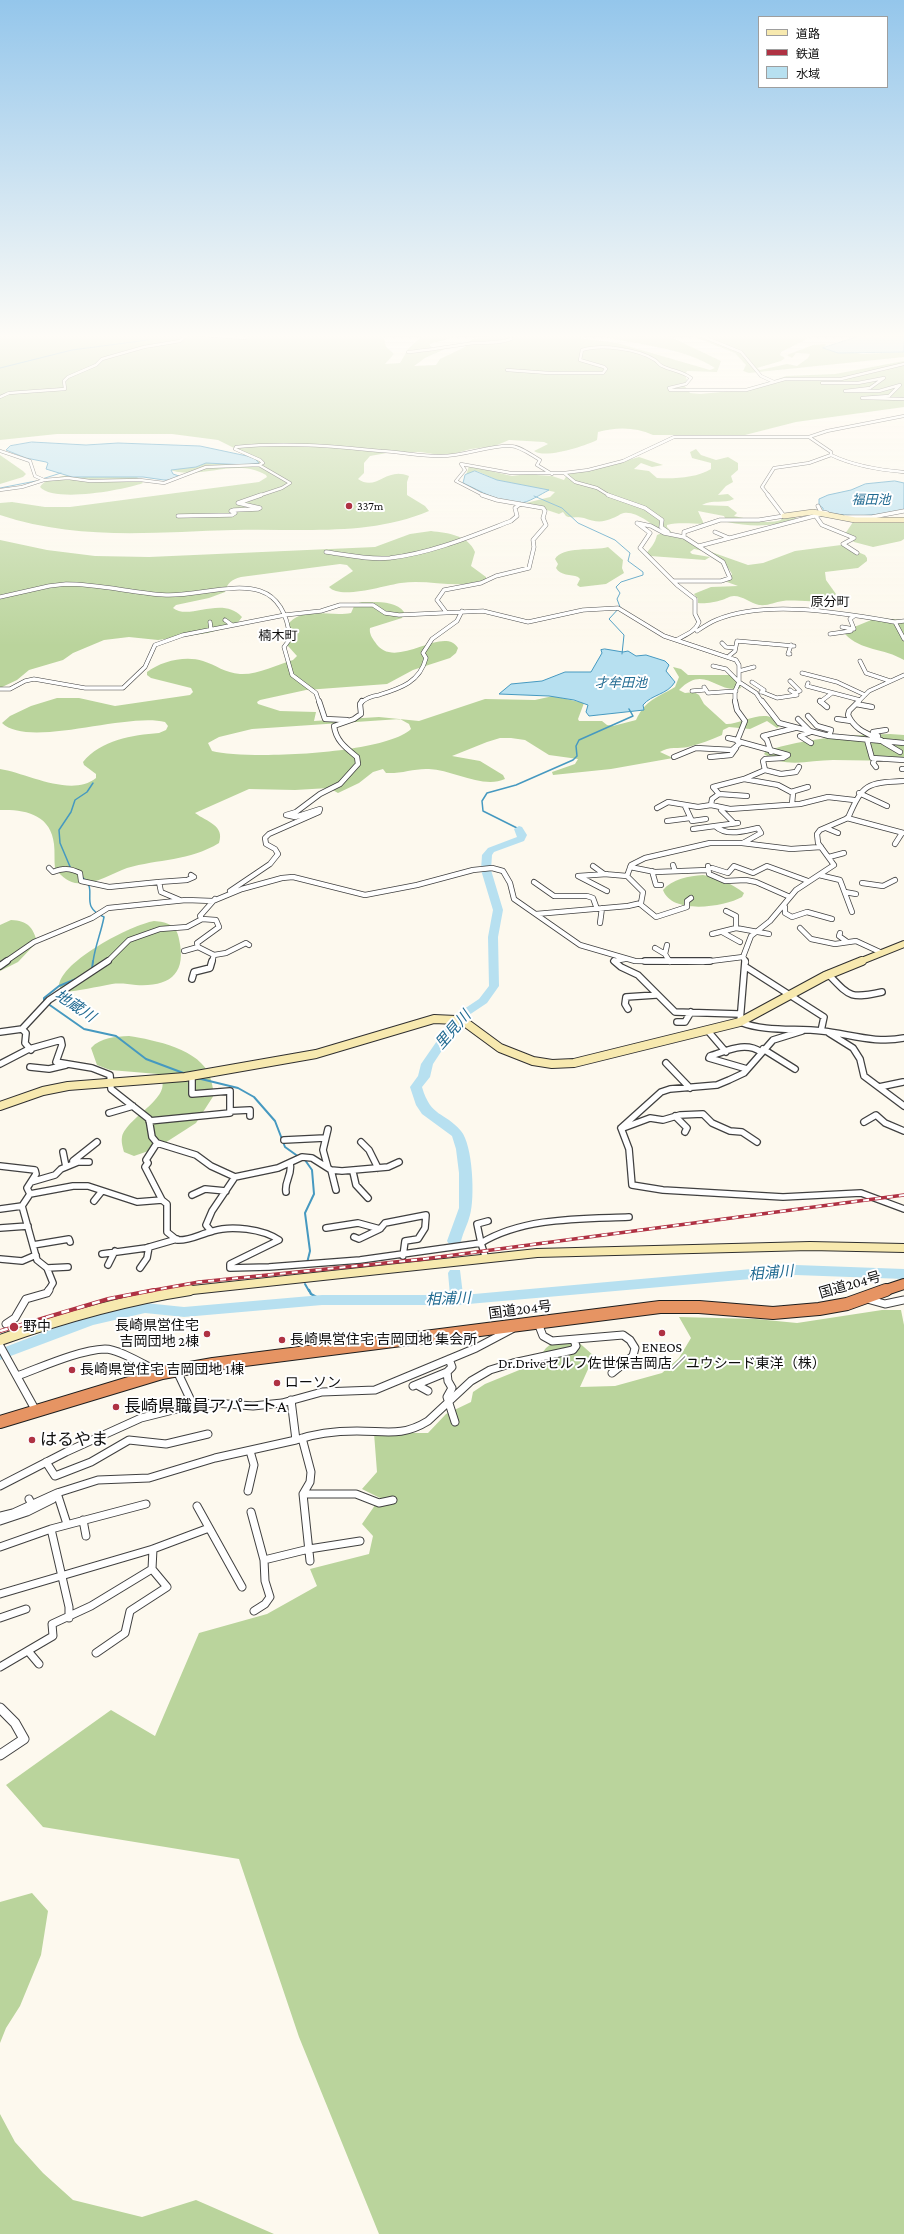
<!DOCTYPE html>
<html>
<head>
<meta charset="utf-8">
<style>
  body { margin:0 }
  #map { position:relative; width:904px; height:2234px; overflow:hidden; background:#fdf9ee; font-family:"Crimson Pro","Noto Sans JP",serif }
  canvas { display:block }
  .legend { position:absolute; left:758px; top:16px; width:130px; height:72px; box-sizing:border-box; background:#fff; border:1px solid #9e9e9e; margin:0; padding:5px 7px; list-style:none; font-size:12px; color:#0d0d0d }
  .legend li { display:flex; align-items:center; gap:8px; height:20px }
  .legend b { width:20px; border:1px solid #9e9e9e }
</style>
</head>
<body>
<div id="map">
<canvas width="904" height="2234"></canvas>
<ul class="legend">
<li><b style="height:5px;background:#f7e9af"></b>道路</li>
<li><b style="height:5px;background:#af3243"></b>鉄道</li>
<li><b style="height:11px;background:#b7e0f0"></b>水域</li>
</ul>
</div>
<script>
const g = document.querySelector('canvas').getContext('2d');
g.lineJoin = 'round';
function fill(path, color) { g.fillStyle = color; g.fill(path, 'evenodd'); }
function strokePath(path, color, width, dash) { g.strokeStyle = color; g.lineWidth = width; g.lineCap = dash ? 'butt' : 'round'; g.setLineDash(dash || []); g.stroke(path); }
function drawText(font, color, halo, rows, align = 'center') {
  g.font = font + ' "Crimson Pro","Noto Sans JP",serif'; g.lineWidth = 4; g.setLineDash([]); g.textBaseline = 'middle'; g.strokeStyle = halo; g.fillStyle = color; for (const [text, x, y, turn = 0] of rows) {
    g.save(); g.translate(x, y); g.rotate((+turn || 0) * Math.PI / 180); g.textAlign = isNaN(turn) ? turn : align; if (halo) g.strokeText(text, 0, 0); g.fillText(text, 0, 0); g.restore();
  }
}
fill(new Path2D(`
  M0,333H401L390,335L384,338L386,347L394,354L385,364L400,363L408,349L423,335L432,333H470L429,344L432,348L445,349L425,358L414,366L436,365L440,359L465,347L472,339L496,335L611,333L642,337H646L641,333H652L655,335H661L659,333H662L721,361L717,372L687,371L685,375L687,380L684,385L690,393L700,394L753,389L786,376L835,374L904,361V407L796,422L745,435H653C635,427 617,427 598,432L597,440C585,446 546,459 534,451L548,444L544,442L509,440L495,446L471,449L445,456L421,452L387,453L370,456L364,463V473L358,479C377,492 386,466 409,476L407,482V495L425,506L429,511C368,537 299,528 234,530C154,532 78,541 0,515V503L12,502L45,507H70L259,482L267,477L266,475C235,456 197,483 165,468L244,456L240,451L218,440L172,434H57L0,440ZM596,335C631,344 684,347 715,368L710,370L617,343L579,338Z
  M685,333H825L815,335L781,352L780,355L785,358L781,361L757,368L760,370L787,364L797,366L808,358L810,354L796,353L792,358L787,355L813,345L826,344L824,348L863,354L904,352V357L749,373L743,371L746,365L735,353Z
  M696,449L701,455L716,460L728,457L738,463V470L731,476L733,482L726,486L718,495L728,494L734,499C724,504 712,499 702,505L728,506L737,513L734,516C750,519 764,525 781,520L782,517H795L796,519C773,527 751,527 727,522L724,516L698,511L704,524C691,524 680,522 667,525V527L673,534L682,536L700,548L748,565L763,563L795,551L841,545L865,555L867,558V561L858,568L825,572L826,580L836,594C825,606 797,599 783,601C774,602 769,606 759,605C750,603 743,596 734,596C729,596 726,599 722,600C716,602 704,604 698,603V599L694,594L696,593L711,587L738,586L727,582L732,574C722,556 713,553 694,549L690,552L692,554L710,557L705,560L650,556L646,554C651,547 655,544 657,535L662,533C654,525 636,511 624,513C621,513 617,517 613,518C602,523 595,522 584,518C577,516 572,519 566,516L563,512L559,514L526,503L550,497L555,492L497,480L479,472L475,471L466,475L469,466L512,476L535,473L537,475L552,476L564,480L568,473L595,469L639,457L663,465L652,467L641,463L634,469L649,471L657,478C674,479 696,478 711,469V463L692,458L690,452Z
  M0,455L23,471L26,474L23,477L0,484Z
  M94,472L136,476L143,483C124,490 54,503 40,487C46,475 81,474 94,472Z
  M904,521V539L901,541L873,547L854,542L845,534L853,522Z
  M431,531C448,533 468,535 475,552L471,566L486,577V580C459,590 430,579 401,583C386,585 340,600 329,587L353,571L347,565L340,564L241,577C231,580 228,582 225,592L209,598L176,605L173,608C189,621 222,595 242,617L236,625L208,633L158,640L129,637L104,640L73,653L63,660L29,670L17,680L0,688V540L47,550L95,556L149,557L375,547L410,534Z
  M608,547L623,560L622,568L624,573L606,584L580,587L577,585L580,579L578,577C571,574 560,576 556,568L558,564L555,559C562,546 594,551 608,547Z
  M362,602C374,602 396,600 404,612L402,618L370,628C369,633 372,638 375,642C394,673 443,624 458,648L456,653L450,658L413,670L387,684L306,690L260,700L257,702L258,704L280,711L316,712L314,721L379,717L419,721L485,699L535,700L553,696L584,703L578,719L579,721H602L607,725L613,726L636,720C646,699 657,698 675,687L679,677L673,667L681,669L688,675H730L739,683L741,688C717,695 705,663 679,690L685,693L694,692L699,695L704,704L726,724C741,725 770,704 780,726L777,728L767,721L750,729L729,727L723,730L722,735C711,740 700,744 688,747C679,749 669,746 660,752L673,758L611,769L553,775L552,772L575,764L578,759L549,755L525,740L511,738H500L487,742L452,756L480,761L503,775L505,779C483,789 453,770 429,769C415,768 401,774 386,773L383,769L373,772L359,783L338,793L329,788L295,790L249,789L195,813C207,822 225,825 219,843C190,861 158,859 127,868C110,874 94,886 75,883C66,881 61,875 55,869C54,860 55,852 54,844C51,814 24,809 0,810V769C27,773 71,798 96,778V774L84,765L83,762C101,740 132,735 159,733L166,730L168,726L165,722C126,712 29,749 2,723L10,716L31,706L57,698H79L115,706L190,695L193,692L191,688L151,678L147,675V672C161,661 186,655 203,661C216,665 225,673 240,674C258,675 276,665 293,660L297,656L288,646L283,633C286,630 287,625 290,622C305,607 332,617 351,613L355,604ZM400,719L409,724L411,729C385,754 248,760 212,751L208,743L219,737L252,729Z
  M876,618L904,620V660C884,648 861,651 845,634L844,632L847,630Z
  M890,734L904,735V761C880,761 857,760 833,760C809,760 786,769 764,754L766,751C806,738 847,735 890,734Z
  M703,875C719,878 731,883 744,893L742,897C724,907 672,915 663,890C672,879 689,876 703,875Z
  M11,920C28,921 33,927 37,942L18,962L0,971V925Z
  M154,921C167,922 177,925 179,939C187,974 170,987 136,985C128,984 120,983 112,984C95,987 80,991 63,992L59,986C61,961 131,925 154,921Z
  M129,1036C154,1040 201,1049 210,1077C212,1082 213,1089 214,1095L196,1123L157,1148L134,1156L124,1152C123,1148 121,1142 122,1137C127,1116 178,1096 158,1074L110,1070L97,1065L91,1048C101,1037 115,1037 129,1036Z
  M882,1310H901L904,1325V2234H379L299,2037L239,1859L43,1827L6,1785L111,1710L155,1736L199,1633L267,1614L317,1586L310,1569L369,1554L373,1536L362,1524L380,1498L362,1489L377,1472L374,1433H428L446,1414L471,1402L473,1392L485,1384L534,1364L546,1348L557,1339H575L594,1356L580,1387L615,1386L662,1373L679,1358L691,1338L679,1317L756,1319L797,1323Z
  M32,1893L48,1911L41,1955L20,2006L6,2028L0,2043V1902Z
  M0,2114L15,2142L43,2173L73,2200L142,2217L196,2200L274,2234H0Z`), '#bad49c');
const water = new Path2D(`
  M869,333L884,336L904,337V352L838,353L823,348Z
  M32,442L86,445L118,443L200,446L247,456L254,458L259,463L246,465L206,463L196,467L171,470L173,474L179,476L172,480H164L143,477H72L46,469L48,463L46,462L26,458L6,450L10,446Z
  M475,471L497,480L549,490C541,494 528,503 520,503C499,503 481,491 463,483L465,475Z
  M895,481L904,483V510C874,516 854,518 823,512V508L819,505V499L828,495L851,490L865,484Z
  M605,649L623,652L628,651L636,656L646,655L665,661L669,665L666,671L675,682C667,695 652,694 643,705L644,710L589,716L586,712L588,705L574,700L549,696L499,694L511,684L542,681L565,672H591L602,653L601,650Z`);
fill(water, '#b7e0f0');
strokePath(water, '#4699c0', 1);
strokePath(new Path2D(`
  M0,368L72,350L148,340
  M42,479L61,473
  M0,488L36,481
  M534,496L562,508L578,523L615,540L630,553L628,561L643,572V575L621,582L616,587L620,593L617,599L620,607L609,619L624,635L622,654`), '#4699c0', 1);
strokePath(new Path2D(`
  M519,829L483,811L482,801L487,793L516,785L573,760L577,756L576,746L579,740L633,716L629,709
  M71,869L60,843L59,830L71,812L75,800L87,792L93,783
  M80,876C102,889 76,905 104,917C101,933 95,946 93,962`), '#4699c0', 1.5);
strokePath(new Path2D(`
  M92,969L93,961
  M76,979L59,986L44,998V1001L84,1029L116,1036L146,1059L186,1074
  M197,1078L238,1088L254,1097L275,1121L285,1147L299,1157
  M305,1160L312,1170L314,1194L305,1213L310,1251L307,1263
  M305,1284L309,1291`), '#4699c0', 2);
strokePath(new Path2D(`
  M309,1290L311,1294L322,1300`), '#4699c0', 2.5);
fill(new Path2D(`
  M519,826L522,827L527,835L524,841L494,852L492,855L491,870L503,910L498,937L499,986L487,1003L469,1015L456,1029L433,1064L430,1077L422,1087C431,1118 444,1111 461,1131C473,1145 475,1198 470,1215C468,1224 463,1232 461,1241L459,1244H449L447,1241L459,1208V1173L456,1149L452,1136L422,1114L416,1105L410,1087L418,1076L421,1064L448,1025L461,1011L479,999L489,986L488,937L493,910L481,870L482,855L488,848L517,837L514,829Z
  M796,1265L904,1269V1279L796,1275L457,1305H322L184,1317L145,1313L93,1325L0,1360V1349L86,1316L145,1303L184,1307L322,1295H450L448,1273L450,1270H460L463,1295Z`), '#b7e0f0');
const streetFar5 = new Path2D(`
  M237,333L245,338
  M694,333L741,352L761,376L774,382
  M408,352C430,350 452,346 474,343C487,342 498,344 511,339L510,333
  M507,370L549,373H603L606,369L604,367L580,360L582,350C601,344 638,349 655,360C658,362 659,365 662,366C672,371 682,371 691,378L686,384L669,388L670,390H746L785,379H841L904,364
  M822,383H858L884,378L870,388L845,391H879L900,385L889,396L862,398L904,399
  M0,397L9,393L65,389L64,381L68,377L96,365L102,359L144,347L180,341L188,334L244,338
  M809,437L831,452V455C854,466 879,470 904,472
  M0,451L30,461L35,476L44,480
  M259,465L263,463L260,460L235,449L236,447C285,442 332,446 381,451C401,452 421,456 441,456C466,456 488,445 510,446C520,446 531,455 540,460L537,465L552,474
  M564,473L575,482L597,488L610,496
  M0,490L22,487L44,480L68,478L90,481L140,480L164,483L206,467L259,465L290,483L282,488L258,496
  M485,496L456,481L465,470L461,464L511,473H564L588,470L623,461L674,437H809L827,431L904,416
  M769,496L762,487L774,468L809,463L831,455`);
const streetFar4 = new Path2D(`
  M608,495L645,508L662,520L661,527L668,532
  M818,506L821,512L827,513
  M815,515L822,525L854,538L843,544L857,553
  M178,516L232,515L235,513L231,511L234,510L258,509L260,508L238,503L261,495
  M845,517H872L904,511
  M715,532L729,538
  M684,537V532L720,520H759L784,516L768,495
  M699,546L822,514
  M326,552C347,555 369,560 390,558C432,553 472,536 511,521L517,516L515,508L520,504
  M674,581H721L730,578L723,562L684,537L664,533L651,526L637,523L650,533L640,548L677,585L695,599V614L699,622C695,632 685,635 676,640
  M0,597L49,586L66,584C100,584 132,593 166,595C214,597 282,560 290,639L284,647L292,675L316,693L319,702
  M446,612L437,600L444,590L481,583L496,576L529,568L534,547L533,540L546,525L543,518L545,511L543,508L497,500L482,495
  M225,620L232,625
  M210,622L211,629
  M895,622L904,639
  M842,627L854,629L850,619L854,616
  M697,631C703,627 709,623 716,620C767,599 842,613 895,622L904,621
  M830,634L851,631
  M722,643L726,647L735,648
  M790,654H788L791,645
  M729,656L735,651L737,641L794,646
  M860,661L866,673L890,681
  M713,666L726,669L739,682L735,691V702
  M739,671L754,667
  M802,673L837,682L865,695
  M790,681L800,691L795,693
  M752,682L764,690L761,692
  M808,683L807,686L860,700
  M704,687L708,693L736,691
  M0,689H10L25,681L34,679L85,688H123L145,667L155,645L183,635L285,615L321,611L340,605H373L385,613L399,615L483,611L528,622L583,610L618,608L664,636L736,660L739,665V682L756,693L762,702
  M692,691L704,690
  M762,692L777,698L797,695L790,690
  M362,702C366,698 373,696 379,695C401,688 420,682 426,658L423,653L432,639L457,621L462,611
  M820,702L832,693
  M858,702L869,691L904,675`);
const streetFar3 = new Path2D(`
  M319,701L325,719L347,720
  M735,701L737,710L745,721L737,741L788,755L783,758L765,759L763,761L765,770
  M762,701L779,723L829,736L904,743
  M820,701L827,707
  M859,701L849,711L848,715C855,730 866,733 881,740
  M856,704L872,707
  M808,716L817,726L831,730L829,736
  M798,719L811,732L800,736L811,743
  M837,719L851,721
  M878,736L873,732L886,730
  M728,738L737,740
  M867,740L872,758L904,760
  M883,742L900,752
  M771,752L767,740L763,736L795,728
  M674,757L696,748L732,750L740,743
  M710,757L731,755L736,748
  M875,759L873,763L876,767
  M902,769H904
  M744,779L713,787L719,794L747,796
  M791,792L808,787
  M859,793L887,806
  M792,804L793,793L778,785L744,779L765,770L781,774L796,772L799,767
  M711,805L730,809L800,804L828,797L854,800
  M685,806L692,821L706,819
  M657,808L668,802L698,807L711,805L712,799L719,794
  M721,810L734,823
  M847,818L904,833
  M667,821L690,818
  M738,823L715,826C727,837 744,831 758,828L761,833L743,843
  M826,828L838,833
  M693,829L715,826
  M895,844L902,833
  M829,857L844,853
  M673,865L675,871
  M593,866L604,874L627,876
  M708,866L709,874L725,881L746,880L756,882L790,897
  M630,867L655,872L708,870
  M49,868L53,872C63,868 70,868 80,873L81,881L109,887L159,882
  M712,868L728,873L734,866L753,873L767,866L808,881
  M652,871L656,885H661
  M607,874L578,876L607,891
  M819,875L840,880L852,912
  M534,882L554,896H587L593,898L597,909
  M862,883L883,886L895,880
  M230,891L270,864L278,854L275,849L266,844L265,838L269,834L319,812L320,809L295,817L286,815L296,812L320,794L340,784L358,764L357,757C346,748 336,741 334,726L354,719L361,714L360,704L362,701
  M845,892L856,894
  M180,900L161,892L159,882L187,880L194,877L191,875
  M640,904L656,917L687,907V901L691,898
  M783,906L785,907V913L792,917L807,912L832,919
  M726,911L736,916V928
  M536,914L628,906L641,903L643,892L627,876L631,865L645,858L710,843H742L791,849L821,847
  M600,923L602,908
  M800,928L811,939L835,944L856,941L882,953
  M722,932L740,942
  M840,933L839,936L846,941
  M712,934L736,928L769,934
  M667,945L665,954L670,962
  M655,948L665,954
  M184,951L198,947
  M214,955L226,953L246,943L249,945
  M5,962L34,942L92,918L108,908L186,900L213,901L242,889L282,878L293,877L365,895L417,885L473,870L492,868L503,871L510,883L514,899L580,945L635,961L703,962L743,957
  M107,962L129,940L160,929L187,927L202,919
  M212,962L214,955L198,947L197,943L219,927L216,920L202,919L200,916L215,899
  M615,962L614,961L625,959
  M746,962L743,957L751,936L770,921L796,890L834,865L818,843L817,834L820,830L848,818C863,783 867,783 904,781`);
const streetFar2 = new Path2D(`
  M614,961L621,967L638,975L675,1012L739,1014
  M645,961H710
  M745,961L740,1022C765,1032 795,1028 822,1031C849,1034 877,1044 904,1038
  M0,966L7,961
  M746,967L824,1017L821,1031
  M828,974C850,997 850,999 882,992
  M192,979L194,972L210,968L212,961
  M628,1009L625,1004L626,997L656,995
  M677,1022H685L691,1012
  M22,1029L49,1000L108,961
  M708,1031L726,1052
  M0,1032L22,1029L26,1033L25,1043L31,1050
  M829,1033L853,1048L860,1059L864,1076L904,1106
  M763,1049L795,1069
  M666,1063L690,1088
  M0,1064L29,1049L61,1040L62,1045L56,1062L92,1068L110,1075L111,1089L149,1119L152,1137L157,1143L196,1155L211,1166L235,1177L278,1168L302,1157L312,1158L331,1170L342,1171L388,1167L399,1162
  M30,1067L49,1069L66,1065
  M747,1069L709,1058L710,1056C727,1051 745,1041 761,1052
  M879,1087L903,1082
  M230,1111L250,1110V1116
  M109,1113L133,1106
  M675,1116L687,1128L685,1132
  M149,1121L230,1113V1091L192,1094V1076
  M864,1122L876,1115L885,1123L904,1131
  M621,1128L629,1149L632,1185L663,1190L783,1197L861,1193L904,1209
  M621,1128L661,1092L670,1089L717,1085L729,1080L744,1073L773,1040L802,1031
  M623,1128L650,1118L663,1120L680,1115L703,1114L712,1123L730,1131L742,1132L757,1142
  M328,1129L323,1150L328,1168
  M284,1140L325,1138
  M361,1142L369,1150L378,1168
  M157,1143L146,1160L148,1163L145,1167L162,1200
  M63,1152L66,1167
  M75,1163L73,1161L97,1142
  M0,1166L35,1170L36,1174L27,1188L30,1194
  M331,1170L336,1190
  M353,1172L356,1185L368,1198
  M31,1182L55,1175L61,1169L78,1162H89
  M286,1192C284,1181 293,1174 290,1163
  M30,1194L73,1186H88L137,1202L162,1200L167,1204V1232L177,1240C190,1241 200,1234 213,1231C231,1225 263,1229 279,1240L230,1264V1268L269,1267L360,1260L481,1243L486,1259
  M192,1195L205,1189L226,1191
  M94,1201L102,1191
  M22,1206L37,1260L47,1268L53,1283L48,1291
  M0,1209L22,1206L30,1194
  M0,1228L28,1226
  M326,1228L358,1223L380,1229L385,1223L426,1215L425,1228L418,1239L405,1241L403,1256
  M211,1231L206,1225L212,1211L235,1177
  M354,1237L359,1239L380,1229
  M481,1243C524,1217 581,1219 629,1217
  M481,1243L477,1224L488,1221
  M33,1245L69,1239L70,1242
  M102,1254L146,1248L177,1239
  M0,1259L22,1261L36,1255
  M108,1265L115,1251
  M47,1268L68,1267
  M140,1268L147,1258L149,1247`);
const streetFar1 = new Path2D(`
  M867,1299L885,1304L904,1300
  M538,1323L543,1336L552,1341L623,1335L630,1340L635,1348L633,1356L612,1373
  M6,1324L15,1318L26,1299L47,1293L49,1290
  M0,1346L36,1411
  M177,1371L193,1405
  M447,1372L448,1381L452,1388L447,1397L455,1422
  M17,1376C42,1367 79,1350 105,1349C119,1349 146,1366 159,1372
  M417,1385L428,1391
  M413,1386L447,1372L452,1367L449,1359
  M291,1400L296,1440C316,1433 336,1431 357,1431C386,1431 402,1437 428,1421L471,1381L490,1370L513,1363L573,1350L576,1346L574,1340
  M302,1438L311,1472L310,1482L303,1494L310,1561
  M46,1462L55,1476L91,1462L129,1440L166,1444L208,1434
  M0,1486L66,1452L141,1418L193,1405L215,1403L253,1406L282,1403L322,1392L375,1390L476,1348L512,1329
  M248,1491L254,1465L250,1451
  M57,1493L98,1480L149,1478L215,1458L296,1440
  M303,1494H356L379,1503L393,1500
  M29,1499L32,1505
  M197,1506L242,1587
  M251,1512L264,1560L309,1549L360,1541
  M0,1516L13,1513L57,1493L67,1524
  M83,1520L86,1536
  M0,1521L27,1512L53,1499
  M0,1547L51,1529
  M0,1594L153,1549L209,1528
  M254,1611L265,1604L270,1597L265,1581L264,1560
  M0,1618L26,1609
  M69,1618V1607L51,1529L146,1504
  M28,1651L39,1664
  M96,1653L125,1633L130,1611L167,1587L152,1569
  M0,1667L53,1636L52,1624L91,1606L152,1569L153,1549`);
const street = new Path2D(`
  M0,1708L15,1723L24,1739L0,1755`);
const secondaryFar3 = new Path2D(`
  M784,516L813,512L855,520H904`);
const secondaryFar2 = new Path2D(`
  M859,962L904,944`);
const secondaryFar1 = new Path2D(`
  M0,1106L43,1091L68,1086L185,1077L316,1054L434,1019L456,1020L466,1023L500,1048L533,1061L552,1064L574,1063L740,1022L825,976L862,961
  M183,1291L537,1253L810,1246L904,1248`);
const secondary = new Path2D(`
  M0,1340C62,1318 125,1300 190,1290`);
const highwayFar1 = new Path2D(`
  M883,1291L904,1284`);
const highway = new Path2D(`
  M0,1422L162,1373L213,1364L660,1307H699L773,1313L819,1309L847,1304L886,1290`);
strokePath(streetFar5, '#404040', 3.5);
strokePath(streetFar4, '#404040', 4.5);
strokePath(streetFar3, '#404040', 6);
strokePath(streetFar2, '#404040', 8);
strokePath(streetFar1, '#404040', 9);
strokePath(street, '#404040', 11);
strokePath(secondaryFar3, '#2f2f2f', 6);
strokePath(secondaryFar2, '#2f2f2f', 8);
strokePath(secondaryFar1, '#2f2f2f', 10);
strokePath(secondary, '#2f2f2f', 12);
strokePath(highwayFar1, '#1e1e1e', 12);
strokePath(highway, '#1e1e1e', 14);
strokePath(streetFar5, '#fff', 2.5);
strokePath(streetFar4, '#fff', 3.5);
strokePath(streetFar3, '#fff', 4.5);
strokePath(streetFar2, '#fff', 5.5);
strokePath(streetFar1, '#fff', 7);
strokePath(street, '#fff', 9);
strokePath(secondaryFar3, '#f7e9af', 5);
strokePath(secondaryFar2, '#f7e9af', 6);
strokePath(secondaryFar1, '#f7e9af', 8);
strokePath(secondary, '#f7e9af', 10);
strokePath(highwayFar1, '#e69463', 10);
strokePath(highway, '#e69463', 12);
const railFar1 = new Path2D(`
  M149,1291L199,1282L424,1259L904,1195`);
const rail = new Path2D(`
  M0,1331L108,1299L154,1290`);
strokePath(railFar1, '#af3243', 3.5);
strokePath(rail, '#af3243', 4);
strokePath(railFar1, '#fff', 2, [6]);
strokePath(rail, '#fff', 2.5, [8]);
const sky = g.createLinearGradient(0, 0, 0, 646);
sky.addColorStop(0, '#94c6eb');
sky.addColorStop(0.52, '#fefcf7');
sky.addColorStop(1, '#fefcf700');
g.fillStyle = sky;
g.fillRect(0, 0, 904, 646);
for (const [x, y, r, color] of [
  [349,506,4,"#af3243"],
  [14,1327,5,"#af3243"],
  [662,1333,4,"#af3243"],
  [207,1334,4,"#af3243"],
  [282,1340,4,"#af3243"],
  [72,1370,4,"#af3243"],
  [277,1383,4,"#af3243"],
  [116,1407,4,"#af3243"],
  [32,1440,4,"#af3243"]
]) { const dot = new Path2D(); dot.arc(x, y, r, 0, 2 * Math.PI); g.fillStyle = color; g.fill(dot); strokePath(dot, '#fff', 1.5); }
drawText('12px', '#0d0d0d', '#fff', [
  ["337m",357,506]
], 'left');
drawText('italic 13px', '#226b92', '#fff', [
  ["福田池",871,500],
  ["才牟田池",621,683]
]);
drawText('13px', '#0d0d0d', '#fff', [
  ["原分町",830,602],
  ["楠木町",278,636]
]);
drawText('14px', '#0d0d0d', '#fff', [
  ["国道204号",850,1285,-16],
  ["国道204号",520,1310,-7]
]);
drawText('14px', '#0d0d0d', '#fff', [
  ["長崎県営住宅",199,1326,"right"],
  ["吉岡団地 2棟",199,1342,"right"],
  ["野中",23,1327],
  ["長崎県営住宅 吉岡団地 集会所",290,1340],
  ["ENEOS",662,1348,"center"],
  ["Dr.Driveセルフ佐世保吉岡店／ユウシード東洋（株）",662,1364,"center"],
  ["長崎県営住宅 吉岡団地 1棟",80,1370],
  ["ローソン",285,1383]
], 'left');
drawText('italic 15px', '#226b92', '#fff', [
  ["地蔵川",75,1006,34],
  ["里見川",453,1030,-49],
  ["相浦川",771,1273,-5],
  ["相浦川",448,1299,-2]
]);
drawText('17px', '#0d0d0d', '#fff', [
  ["長崎県職員アパートA",124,1407],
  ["はるやま",40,1440]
], 'left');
</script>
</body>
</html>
